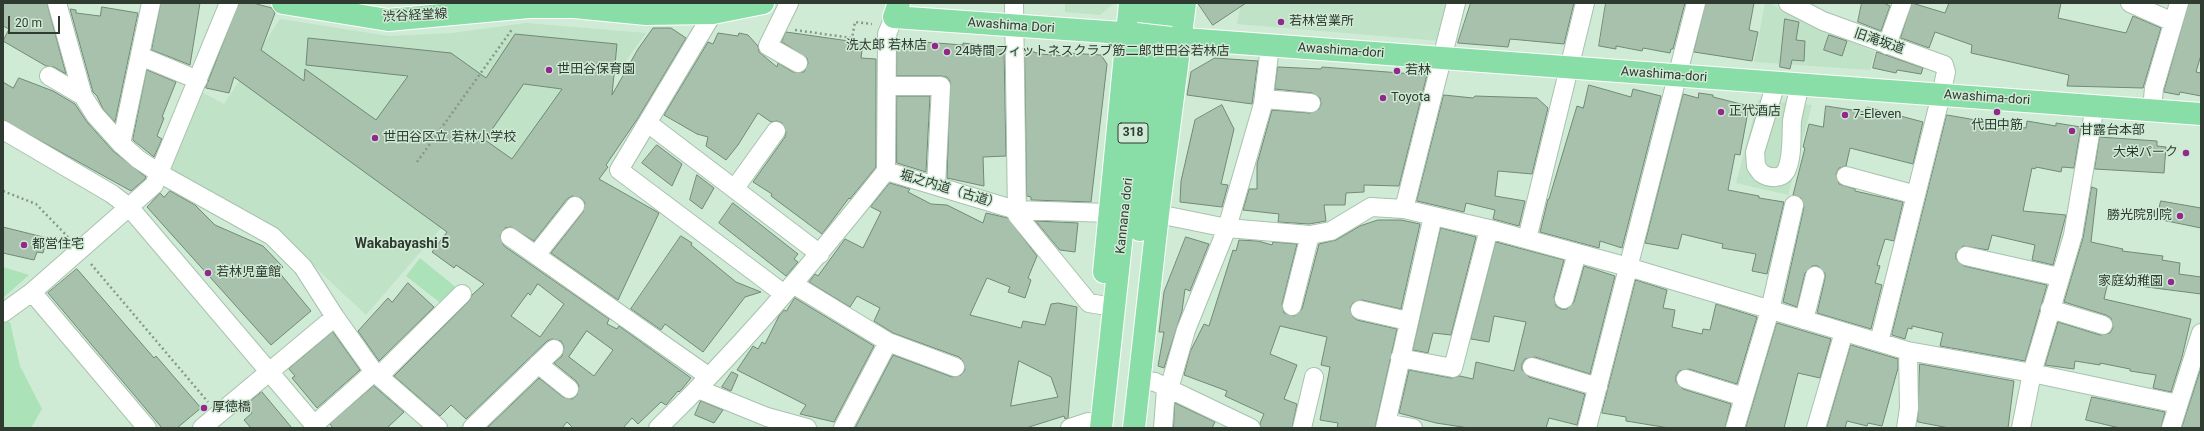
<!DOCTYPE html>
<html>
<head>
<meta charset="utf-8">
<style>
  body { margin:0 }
  #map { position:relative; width:2204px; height:431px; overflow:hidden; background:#d0ebd5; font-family:Roboto,sans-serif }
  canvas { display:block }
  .frame { position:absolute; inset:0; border:4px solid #2f3a31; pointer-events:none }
  .scale { position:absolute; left:8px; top:16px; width:52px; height:18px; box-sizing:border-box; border:2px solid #2f3a31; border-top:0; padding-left:5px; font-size:12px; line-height:14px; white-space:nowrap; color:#2f3a31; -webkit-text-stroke:3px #d0ebd5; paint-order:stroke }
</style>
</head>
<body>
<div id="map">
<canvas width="2204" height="431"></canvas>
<div class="frame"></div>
<div class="scale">20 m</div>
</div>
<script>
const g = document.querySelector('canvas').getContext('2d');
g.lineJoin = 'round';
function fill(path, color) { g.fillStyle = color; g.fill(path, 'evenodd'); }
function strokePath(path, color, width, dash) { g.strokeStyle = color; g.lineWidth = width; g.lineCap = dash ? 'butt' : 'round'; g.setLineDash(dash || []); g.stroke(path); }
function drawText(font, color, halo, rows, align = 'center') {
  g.font = font + ' Roboto,"Noto Sans JP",sans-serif'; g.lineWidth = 3; g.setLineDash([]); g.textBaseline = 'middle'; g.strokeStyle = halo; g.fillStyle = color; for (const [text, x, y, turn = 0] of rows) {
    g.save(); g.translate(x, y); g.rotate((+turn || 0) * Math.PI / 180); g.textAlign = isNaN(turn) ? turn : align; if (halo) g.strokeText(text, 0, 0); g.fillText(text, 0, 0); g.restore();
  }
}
fill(new Path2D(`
  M1065,3H1114L1100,15L1065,12Z
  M1241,3H1450L1441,41L1237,24Z
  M1765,3H1770L1803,21L1875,52L1870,70L1754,62Z
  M280,19L389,36L452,33L526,23L646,33L502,233L462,204L366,315L267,222L214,193L165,171L200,91L224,104Z
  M1758,100L1812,105L1788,195L1736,183Z`), '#c0e2c6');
fill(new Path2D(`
  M420,258L458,289L443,305L406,276Z
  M3,267L29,275L3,298Z
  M3,321L10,322L20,366L42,409L31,428H3Z`), '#ace2b7');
const building = new Path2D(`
  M3,3H47L66,74L54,67L46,66L3,41L9,29L3,26Z
  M161,3H200L190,65L152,50Z
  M239,3H253L272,8L275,13L261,50L304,81L305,69L376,120L408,76L306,65L308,38L451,53L486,78L515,34L617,44L612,95L638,49L653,28H671L686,38L638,118L606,165L608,167L599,179L659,213L618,300L551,253L583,212L585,203L581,198L572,196L567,199L534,241L511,227L505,228L500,236L504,246L609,319L607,324L617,329L619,326L691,378L682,389L679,392L678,391L666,405L661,402L638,424L632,418L623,428H573L567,422L562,428H487L539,378L563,397L572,399L577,395L579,386L576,381L554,363L562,356L564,347L561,341L552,339L547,341L466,419L451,405L440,416L394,376L469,301L472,295L484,284L456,265L454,268L432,252L447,232L234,77L229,93L206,88ZM524,84L562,89L512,159L485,140ZM538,284L564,304L540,337L511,316L528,293L530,295ZM587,331L613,350L594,376L569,357Z
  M1198,3H1246L1213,25Z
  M1471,3H1574L1564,44L1510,39L1508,47L1458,43Z
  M1606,3H1685L1673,49H1671L1670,53L1643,48L1642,51L1616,46V49L1599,46Z
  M1706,3H1754L1749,30L1758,32L1752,61L1694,52Z
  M1862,3H1884L1890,6L1881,31L1858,22Z
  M1912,3L1945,13L1949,3H2061L2058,18L2126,33L2133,16L2161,28L2143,88L2067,86L2069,75L1971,53L1972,45L1935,32L1929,48L1901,38Z
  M2189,3H2201V55L2196,72L2201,73V96L2180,92L2179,95L2164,92Z
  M102,7L138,13L115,122L103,109L97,96L93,92L70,9L76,10V13L100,16Z
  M1785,19L1799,22L1796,40L1805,41L1804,61L1792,60L1790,69L1780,67Z
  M786,32L863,43L861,58L876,59V167L850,199L849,198L822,234L771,196L772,194L753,182L785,137L786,132L782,123L777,121L771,122L758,113L738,145L726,160L706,146L708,137L697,134L664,115L708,42L713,44L718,33L738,36L739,33L748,35L758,46L759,52L777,67L778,63L793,72H804L808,63L807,58L782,42Z
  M1829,35L1847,41L1842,56L1824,50Z
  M897,40L963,45V43L1004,48L1006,156L983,157L984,186L947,178L950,81L947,77L941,76H897Z
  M1025,49L1040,54L1068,56V53L1101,55L1107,64L1091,202L1031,200V197L1027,196Z
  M1877,52L1923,68L1921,74L1897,70L1896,73L1873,68Z
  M1215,58L1258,61L1252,104L1187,95L1191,72Z
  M1278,67L1321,69L1322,67L1427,75L1399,186L1364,185V192L1346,193L1345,205H1324L1326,221L1309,224L1278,222L1279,214L1243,210L1249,189H1257V164L1272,110L1310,113L1319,109L1321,104L1320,98L1312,93L1275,89Z
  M147,70L176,82L162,117L164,118L157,136L162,139L154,157L133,140Z
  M19,78L53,91L75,104L87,122L113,151L146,177L145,179L131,191L3,120V82L13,88Z
  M1589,85L1631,97L1633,89L1661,96L1622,248L1600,241L1599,248L1540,232L1548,199H1549L1577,106L1583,108Z
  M1699,93L1713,95V97L1749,106L1740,155L1735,154L1728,190L1759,196V198L1784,202L1767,274L1752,271L1756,254L1722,248L1723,244L1682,234L1678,249L1645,243L1683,94L1698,98Z
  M1444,95L1473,98L1475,96L1537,98L1548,108L1532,174L1498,171L1495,196L1525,201L1519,226L1493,219L1495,210L1466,203L1464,212L1417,201Z
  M897,96H930L926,172L897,163Z
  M1222,105L1234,129L1221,184L1228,185L1222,207L1180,202L1181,181L1195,120Z
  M1826,106L1865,112L1867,107L1923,122L1913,164L1850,148L1846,166L1839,168L1836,174L1839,184L1855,189V191L1903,202L1894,241L1885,239L1877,265L1880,266L1875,283L1882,285L1871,329L1817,313L1825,278V273L1818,266H1812L1805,273L1797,307L1783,302L1804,207L1801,198L1793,195L1805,148L1803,147L1809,124L1823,127Z
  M1947,115L2016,127L2026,128L2027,121L2056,126V123L2081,127L2074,168L2062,167L2061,172L2036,167L2035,169L2032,168L2023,211L2066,215L2053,265L2032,260L2035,245L1992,235L1988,250L1963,246L1956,253V259L1964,266L2047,285L2025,361L1940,346L1943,333L1912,326V329L1908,328L1905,339L1892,335Z
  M2100,137L2157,141V146L2166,147L2164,173L2095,169Z
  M657,145L682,164L672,186L642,163Z
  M697,175L714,188L702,209L690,200Z
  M890,183L910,189L908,192L931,204L947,205L983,223L986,213L1008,218L1037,256L1028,278L1031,280L1025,298L1008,292L1010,287L987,278L970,315L1021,328L1023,321L1045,325L1051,304L1058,303L1077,307L1068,418L1065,419L1064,416L1026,428H855L893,355L952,377L961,375L965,370L963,361L959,357L893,333L874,321L880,308L857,296L850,307L809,282L815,274L818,276L845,239L863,248L881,212L871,207ZM1019,361L1051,377L1058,397L1011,406Z
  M2092,187L2097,189L2091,242L2123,249L2122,251L2163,256L2162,260L2180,263L2179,274L2201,277V294L2108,282L2104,299L2191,319L2182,357L2171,392L2153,388L2156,375L2130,371V369L2100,363V365L2075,361L2074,369L2045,365L2058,322L2100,335L2110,333L2113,328L2111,318L2106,315L2064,302L2083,238Z
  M170,191L195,205L215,225L263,246L283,267L278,271L311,311L271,345L147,207L160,193L164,197Z
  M2161,201L2201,208V228L2157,219Z
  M733,203L798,254L794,259L798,262L786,276L719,223Z
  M1378,220H1401L1420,224L1401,309L1362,300L1353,303L1350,308L1353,317L1357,320L1397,329L1375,428H1337L1338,423L1320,420L1330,367L1321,365L1327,337L1280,326L1270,354L1297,365L1284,399L1297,404L1292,428H1261L1260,423L1264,414L1225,396L1227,391L1184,375L1190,352L1204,324L1209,326L1233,250L1236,251L1239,240L1258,241L1272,245L1273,242L1297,244L1282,304L1284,313L1294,316L1302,309L1319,244L1336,240L1360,226Z
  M1036,221L1078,223L1075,252L1060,250Z
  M3,227L47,238L43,253L37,252L34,260L3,253Z
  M1441,228L1476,237L1451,335L1433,333L1428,353L1413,350Z
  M681,236L692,243L691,245L736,282L761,292L745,297L703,352L665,324L661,330L631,309Z
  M1186,237L1209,244L1190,291L1185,289L1182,311L1164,368L1158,366L1164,332H1159L1164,292Z
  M1496,242L1564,260L1554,297L1556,306L1561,309H1567L1574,302L1584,266L1615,276L1590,374L1535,357L1525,359L1522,364V370L1529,377L1585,394L1577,425L1549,418L1546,428H1469L1436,423L1399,413L1409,370L1451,378L1460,376L1473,379L1476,362L1514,371L1526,322L1494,316L1489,342L1471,339Z
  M77,269L154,358L156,356L201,408L177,428H162L48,293Z
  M1636,280L1667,290L1663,308L1675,310L1672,327L1702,334L1703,329L1710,330L1716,304L1757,317L1737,384L1689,369L1679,371L1676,376V382L1683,389L1731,404L1725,428H1669L1626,421V417L1602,413Z
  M408,283L434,307L379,361L358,331L388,298L392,302Z
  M795,298L874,346L834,422L800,414L806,405L737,370L753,346L758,349L762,342L765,344L779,316L784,310L786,311Z
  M1777,323L1831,339L1820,378L1798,373L1784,428H1746Z
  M333,332L360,370L317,408L292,378L295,376L289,369Z
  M1851,345L1898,359V368L1882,426L1868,423L1867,426L1847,421L1845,428H1827Z
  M1920,364L2014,381L2008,428H1949L1918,422Z
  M2201,368V428H2182Z
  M732,372L738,375L731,391L722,387Z
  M374,386L404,412L387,428H333L330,424Z
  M262,392L292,428H251L244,420L252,413L246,405Z
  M2092,397L2165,412L2161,428H2120L2086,420Z
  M701,401L723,410L714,423L695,415Z
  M1175,403L1215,422L1212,428H1174Z`);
fill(building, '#a7c1ac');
strokePath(building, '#718975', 1);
const minor = new Path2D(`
  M57,3L83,96L95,115L121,144L138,159L159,173L272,236L303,267L335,317L374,372L438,428
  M789,3L768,46L798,63
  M1014,3L1017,215L1089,303L1101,305
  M1788,3L1823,21L1944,65L1946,72L1941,95L1879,342
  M2130,3L2173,22
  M713,13L619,170L784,294
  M1887,45L1902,3
  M140,56L198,80
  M49,76L83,96
  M1776,83L1755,152L1756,166L1761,173C1768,178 1781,180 1786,171C1793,157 1791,136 1792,121C1794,109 1797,97 1800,85
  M887,86H941L936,186
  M1264,99L1311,103
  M2152,109L2154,88L2179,3
  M649,124L820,254
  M3,130L112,194L130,208L317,428
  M121,144L151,3
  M886,171L1016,210L1109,213
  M886,171L887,34L894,17
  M1846,176L1916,195
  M735,188L776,131
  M1404,209L1456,3
  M1158,214L1227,228L1310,235L1331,231L1371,207L1404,209L1489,229L1628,267L1908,351L2032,373L2178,404
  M510,237L708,376
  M1527,239L1585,3
  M536,255L575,206
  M1966,256L2059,277
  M793,284L888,342
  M32,292L147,428
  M1564,299L1577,253
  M1292,306L1310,235
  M2050,309L2103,325
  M1360,310L1408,321
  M3,313L32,292L154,185L229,3
  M1804,320L1815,276
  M1400,358L1453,368L1489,229
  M538,364L569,389
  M1532,367L1598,387
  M379,376L462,294
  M1686,379L1744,397
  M1139,380L1155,382L1251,428
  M698,389L767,417L807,428
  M1386,423L1413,428
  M314,425L374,372
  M202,428L335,317
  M472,428L554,349
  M658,428C740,349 815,261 886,171
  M843,428L888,342L955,367
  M1070,428L1088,422
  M1163,428L1166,389L1171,382L1186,330L1227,228L1263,104L1270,46
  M1302,428L1314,377
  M1385,428L1433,216
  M1587,428L1696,3
  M1735,428L1770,310L1794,205
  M1816,428L1844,332
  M1906,428L1909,408L1908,351
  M2021,428L2032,373L2073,235L2095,105
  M2171,428L2201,333`);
const major = new Path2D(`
  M283,3L388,20L529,7H574L646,14L713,13L763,3
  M899,3L894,17L1136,34
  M1171,38L2201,114
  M1140,230L1165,3
  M1104,272L1130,3
  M1101,428L1147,3
  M1134,428L1158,214L1185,3`);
strokePath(minor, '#a8c2ad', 20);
strokePath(major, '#fff', 24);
strokePath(new Path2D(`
  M795,30L852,38L855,22L872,24
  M417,162L513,28
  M3,191L36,204L68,237
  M91,264L208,402
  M3,398V399`), '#869989', 2.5, [2, 3]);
strokePath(minor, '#fff', 18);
strokePath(major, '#89dda6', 22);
const majorBridge = new Path2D(`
  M1136,34L1171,38`);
strokePath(majorBridge, '#fff', 24, []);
strokePath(majorBridge, '#89dda6', 22);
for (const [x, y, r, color] of [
  [1281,22,4,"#92288c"],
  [935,46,4,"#92288c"],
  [947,52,4,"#92288c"],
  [549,70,4,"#92288c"],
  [1397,71,4,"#92288c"],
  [1383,98,4,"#92288c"],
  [1721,112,4,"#92288c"],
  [1997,112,4,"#92288c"],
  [1845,115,4,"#92288c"],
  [2072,131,4,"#92288c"],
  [375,138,4,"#92288c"],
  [2186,153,4,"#92288c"],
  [2180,216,4,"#92288c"],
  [24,245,4,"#92288c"],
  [208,273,4,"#92288c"],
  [2171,282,4,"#92288c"],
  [204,408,4,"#92288c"]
]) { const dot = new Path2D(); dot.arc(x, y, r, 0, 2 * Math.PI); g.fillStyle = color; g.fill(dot); strokePath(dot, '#d0ebd5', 1.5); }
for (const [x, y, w] of [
  [1133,133,30]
]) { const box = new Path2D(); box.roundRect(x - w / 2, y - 10, w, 20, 3); g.fillStyle = '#d0ebd5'; g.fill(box); strokePath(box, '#2f3a31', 1); }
drawText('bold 12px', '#2f3a31', null, [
  ["318",1133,133]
]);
drawText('13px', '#2f3a31', '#d0ebd5', [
  ["渋谷経堂線",415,16,-3],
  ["Awashima Dori",1011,26,4],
  ["旧滝坂道",1879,42,19],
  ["Awashima-dori",1341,51,4],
  ["Awashima-dori",1664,75,4],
  ["Awashima-dori",1987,98,4],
  ["堀之内道（古道）",950,190,17],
  ["Kannana dori",1125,216,-84]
]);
drawText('13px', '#2f3a31', '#d0ebd5', [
  ["若林営業所",1289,22],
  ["洗太郎 若林店",927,46,"right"],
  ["24時間フィットネスクラブ筋二郎世田谷若林店",955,52],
  ["世田谷保育園",557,70],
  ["若林",1405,71],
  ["Toyota",1391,98],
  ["正代酒店",1729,112],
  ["7-Eleven",1853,115],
  ["代田中筋",1997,126,"center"],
  ["甘露台本部",2080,131],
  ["世田谷区立 若林小学校",383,138],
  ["大栄パーク",2178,153,"right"],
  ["勝光院別院",2172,216,"right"],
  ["都営住宅",32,245],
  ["若林児童館",216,273],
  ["家庭幼稚園",2163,282,"right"],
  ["厚徳橋",212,408]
], 'left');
drawText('bold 14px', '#2f3a31', '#d0ebd5', [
  ["Wakabayashi 5",402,244]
]);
</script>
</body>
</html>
